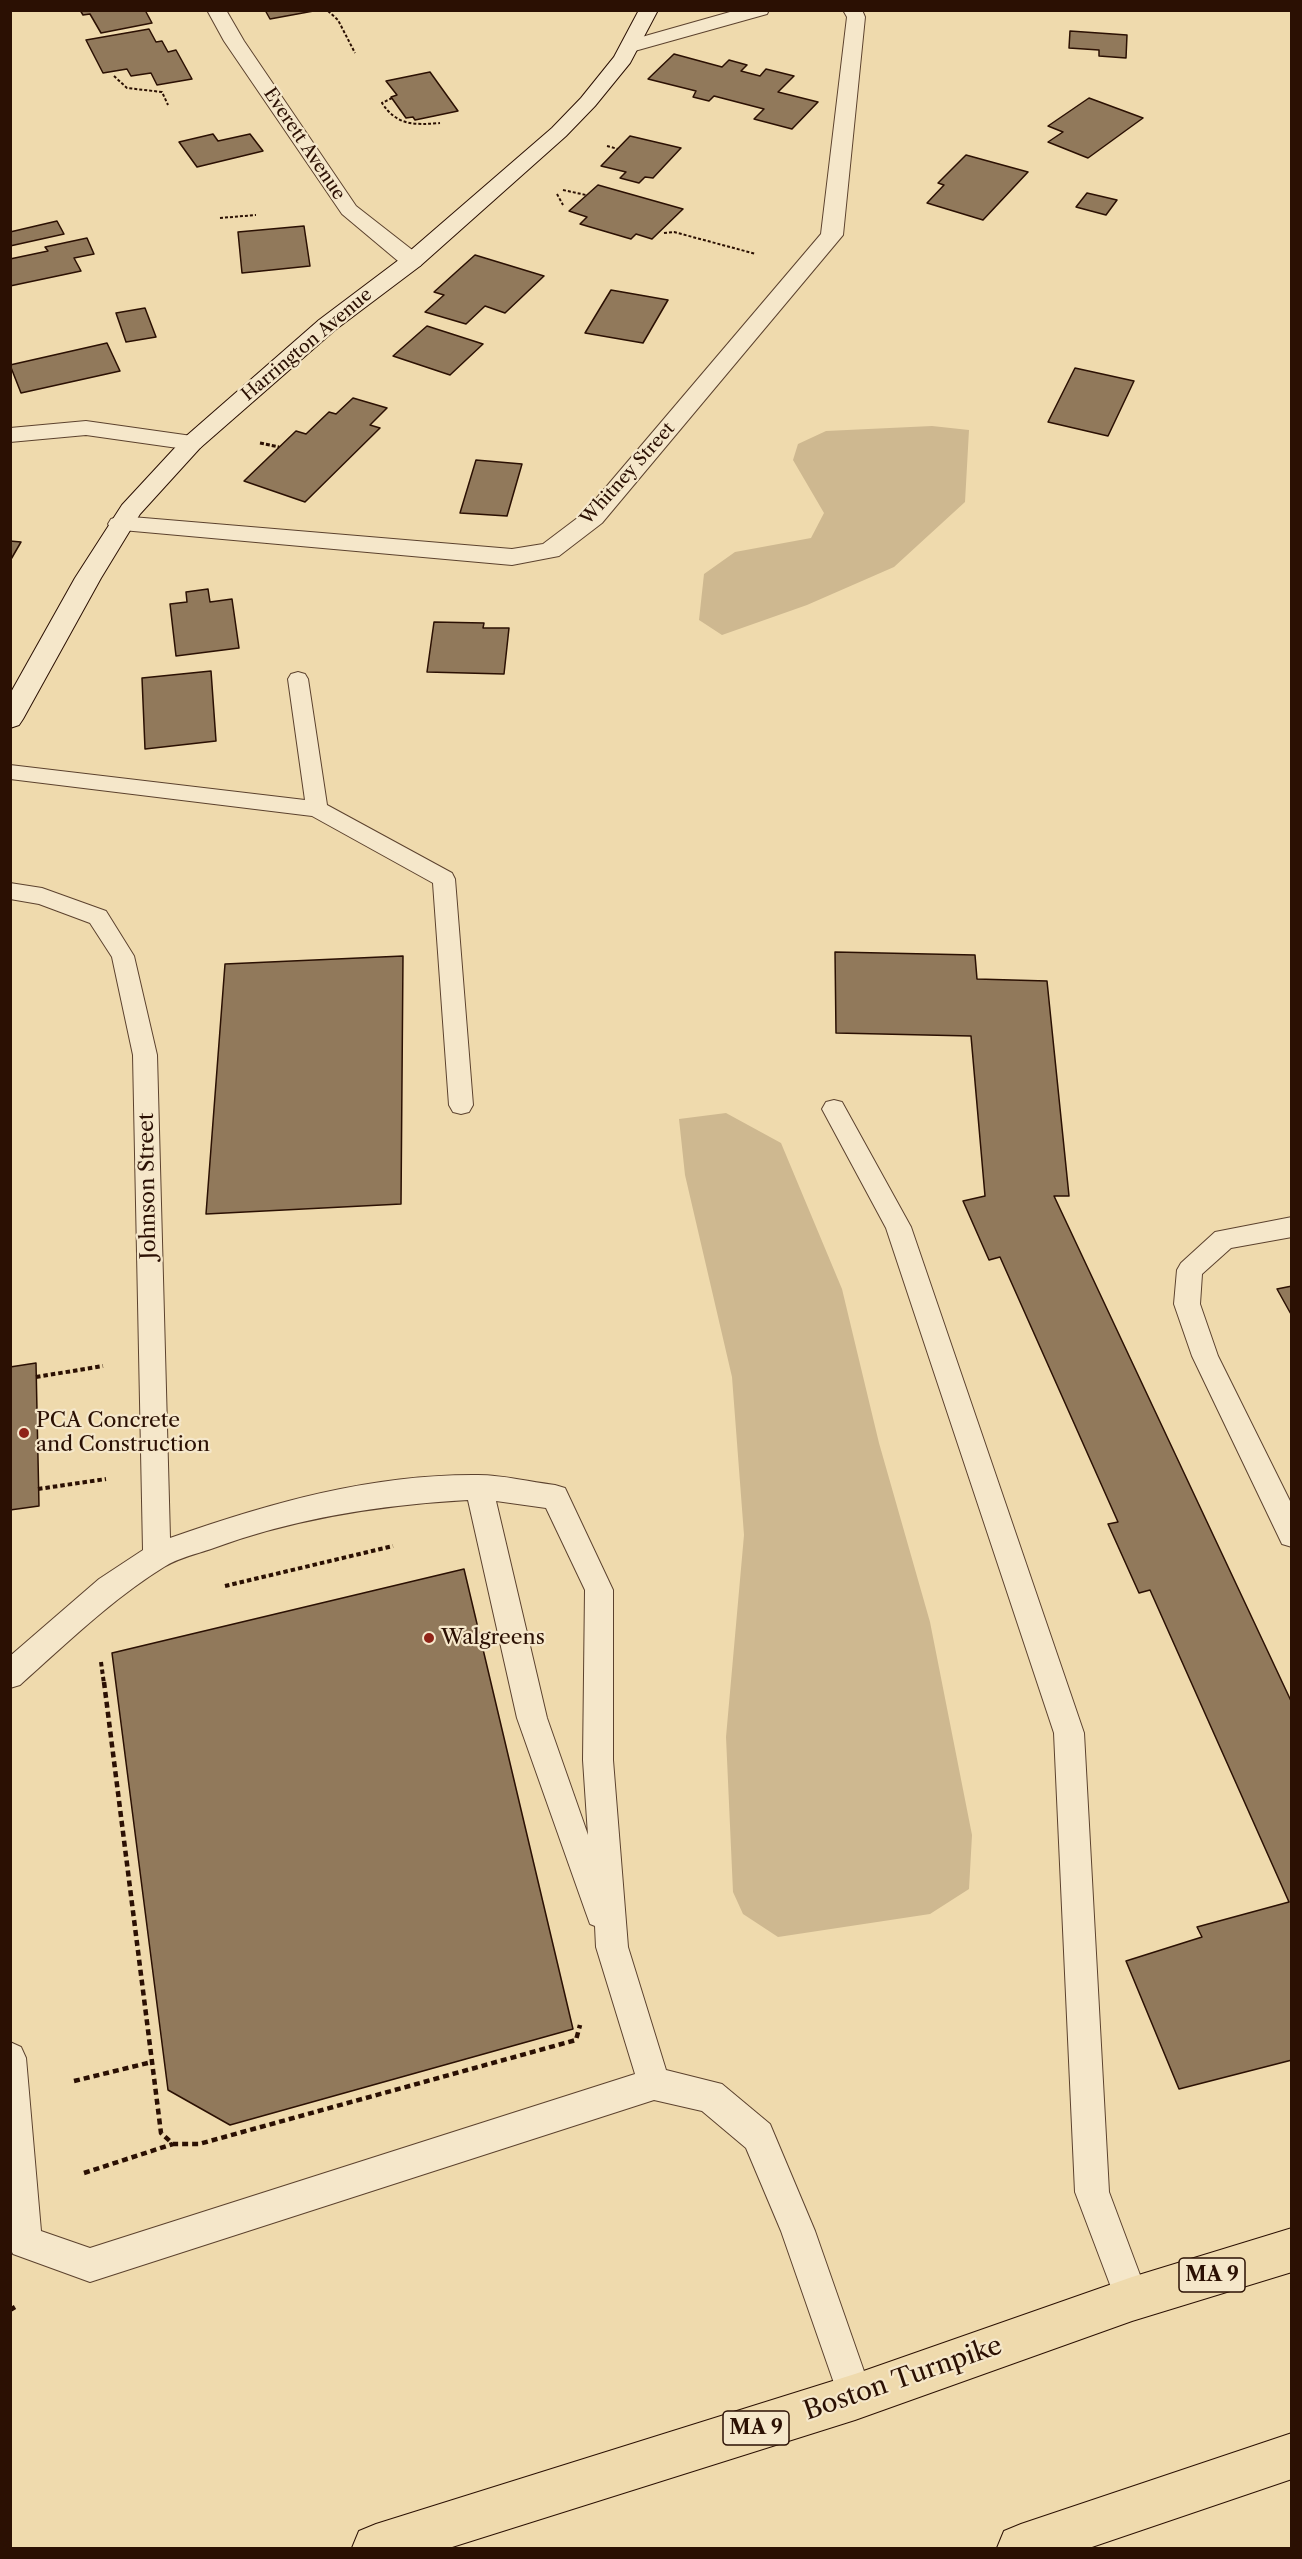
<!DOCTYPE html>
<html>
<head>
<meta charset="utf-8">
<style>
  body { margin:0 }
  #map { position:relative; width:1302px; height:2559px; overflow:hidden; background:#efdaad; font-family:"Libre Caslon Text",serif }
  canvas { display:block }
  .frame { position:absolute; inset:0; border:12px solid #2b1003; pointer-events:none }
</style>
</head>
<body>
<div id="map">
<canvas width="1302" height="2559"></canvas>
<div class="frame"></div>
</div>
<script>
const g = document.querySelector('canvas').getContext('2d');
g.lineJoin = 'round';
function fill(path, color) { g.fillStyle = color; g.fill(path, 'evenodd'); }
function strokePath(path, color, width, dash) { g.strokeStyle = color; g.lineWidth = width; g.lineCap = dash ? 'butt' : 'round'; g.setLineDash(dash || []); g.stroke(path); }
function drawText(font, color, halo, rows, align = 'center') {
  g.font = font + ' "Libre Caslon Text",serif'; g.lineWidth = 4.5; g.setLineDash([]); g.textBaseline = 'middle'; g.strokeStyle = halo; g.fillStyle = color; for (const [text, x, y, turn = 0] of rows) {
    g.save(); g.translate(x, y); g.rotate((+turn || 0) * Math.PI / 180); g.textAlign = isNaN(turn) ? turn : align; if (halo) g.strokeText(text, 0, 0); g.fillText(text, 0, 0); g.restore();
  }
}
fill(new Path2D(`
  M932,426L969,430L965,502L894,567L807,605L722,635L699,620L704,574L735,552L811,538L824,513L793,460L798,444L826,431Z
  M726,1113L781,1143L842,1289L879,1443L930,1622L972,1835L969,1889L930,1914L778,1937L743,1914L733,1892L726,1737L744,1535L732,1377L685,1175L679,1119Z`), '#ceb890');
const building = new Path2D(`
  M80,10H145L152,23L101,33L90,14L83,15Z
  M265,10H319L270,19Z
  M149,29L156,42L162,41L168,52L176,50L192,79L157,85L151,73L131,76L127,69L103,73L86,40Z
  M1070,31L1127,35L1126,58L1099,56V50L1069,48Z
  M674,54L722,67L729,60L747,65L741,71L760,76L766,69L794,76L778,92L818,102L792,129L754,119L764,109L714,96L709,101L693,97L696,91L648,79Z
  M430,72L458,111L415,120L413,117L406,118L391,97L397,95L386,81Z
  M1089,98L1143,118L1088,158L1048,142L1063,132L1048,126Z
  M213,134L218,141L250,134L263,151L197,167L179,142Z
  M630,136L681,148L653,178L645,177L639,183L620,178L626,172L601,166Z
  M966,155L1028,172L983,220L927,203L944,185L938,183Z
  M598,185L683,209L652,239L636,234L631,239L580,224L587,217L569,211Z
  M1087,193L1117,200L1106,215L1076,207Z
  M57,221L64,234L10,246V232Z
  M304,226L310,266L242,273L238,232Z
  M87,238L94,254L74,258L81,271L10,286V259L48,251L45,247Z
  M475,255L544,276L505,313L485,306L466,324L425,312L444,295L434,292Z
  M611,290L668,300L643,343L585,333Z
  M145,308L156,337L126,342L116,313Z
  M427,326L483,344L450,375L393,356Z
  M107,343L120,371L21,393L10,365Z
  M1075,368L1134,381L1108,436L1048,422Z
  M353,398L387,408L370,425L380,428L305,502L244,481L296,431L306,434L329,412L336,414Z
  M476,460L522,464L507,516L460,513Z
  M10,541L21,542L10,561Z
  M208,589L210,602L232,599L239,648L176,656L170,604L187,602L186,592Z
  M434,622L484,623L483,628H509L504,674L427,672Z
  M211,671L216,741L145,749L142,678Z
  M835,952L975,955L977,979L1047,981L1069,1196H1054L1292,1703V2060L1179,2089L1126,1961L1202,1937L1197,1927L1289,1902L1150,1590L1139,1593L1108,1524L1118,1522L1000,1257L989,1260L963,1201L985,1196L971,1036L836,1033Z
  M403,956L401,1204L206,1214L225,964Z
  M1292,1286V1316L1277,1289Z
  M36,1363L39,1506L10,1510V1367Z
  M464,1569L573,2029L230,2125L168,2090L112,1653Z`);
fill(building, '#91795b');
strokePath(building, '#2b1003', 1.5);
const lane = new Path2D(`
  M298,672L305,674L308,679L327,805L452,873L455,879L473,1105L469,1112L461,1114L453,1112L449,1105L433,883L312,816L10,779V765L305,800L288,679L291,674Z
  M10,883L42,888L106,911L134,956L157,1055L170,1538C269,1503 372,1474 478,1475C503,1475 530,1482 555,1485L565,1488L613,1590V1760L628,1947L666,2070L722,2084L770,2124L815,2231L873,2397L867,2409L855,2415L843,2409L781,2231L746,2148L702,2111L654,2100L90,2282L13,2254L10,2248V2042L21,2047L26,2058L41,2231L90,2248L635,2074L596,1947L595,1926L590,1924L586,1913L517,1718L468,1500C380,1505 294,1518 211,1549C196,1554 178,1558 164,1567C111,1600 67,1643 20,1685L10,1688V1656L99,1579L143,1550L133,1055L112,957L90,923L39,904L10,899ZM496,1501L546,1508L585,1590L583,1760L588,1835L547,1718Z
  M834,1100L842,1102L911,1227L1084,1733L1109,2192L1149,2299L1144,2311L1132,2316L1120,2311L1075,2192L1054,1733L886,1228L822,1109L826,1102Z
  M1292,1217V1237L1231,1248L1202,1274L1200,1304L1218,1356L1292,1505V1547L1282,1544L1192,1356L1174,1304L1177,1270L1181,1263L1215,1232Z`);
const street = new Path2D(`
  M207,10H226L244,41L356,206L420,256L423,261L420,266L412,267L404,266L342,214L224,41Z
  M737,10H769L767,14L631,52L624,50L621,46L624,42Z
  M843,10H862L865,17L843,235L602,523L559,556L512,565L111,529L108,524L111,519L120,516L512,549L543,544L584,513L821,234L847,17Z
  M86,421L192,436L200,438L204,443L200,448L192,450L86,435L10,442V428Z`);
const secondary = new Path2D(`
  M639,10H658L630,63L595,106L566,136L420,266L335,330L200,448L140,514L101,578L23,719L19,725L10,728V694L75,578L122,505L184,438L319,320L404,256L552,128L581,98L614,57Z`);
const highway = new Path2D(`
  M1292,2228V2272L1132,2321L855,2420L449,2548H352L359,2531L376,2524L855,2374L1132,2277Z
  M1292,2433V2479L1089,2548H997L1004,2531L1021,2524Z`);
strokePath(lane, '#5c422e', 2);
strokePath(street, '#5c422e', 2);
strokePath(secondary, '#2b1003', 2);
strokePath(highway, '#2b1003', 2);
strokePath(new Path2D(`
  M328,11L338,20L355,53
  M114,76L127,88L162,92L168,105
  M392,98L382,103C397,126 415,125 440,123
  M607,146L618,149
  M563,190L586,195
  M557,194L563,205
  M220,218L256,215
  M664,233L674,232L756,254`), '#2b1003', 2, [3, 2]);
strokePath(new Path2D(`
  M260,443L279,447`), '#2b1003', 3, [4, 2]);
strokePath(new Path2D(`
  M36,1377L103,1366
  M38,1489L106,1479
  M225,1586L393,1546
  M101,1662L104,1684`), '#2b1003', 4, [4.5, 3]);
strokePath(new Path2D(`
  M104,1682L161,2133L173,2144H199L576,2040L580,2025
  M74,2081L152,2062
  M84,2173L173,2144
  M10,2310L15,2307`), '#2b1003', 4.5, [6, 4]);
fill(lane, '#f5e7ca');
fill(street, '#f5e7ca');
fill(secondary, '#f5e7ca');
fill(highway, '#efdaad');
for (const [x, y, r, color] of [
  [24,1433,6,"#8f2418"],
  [429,1638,6,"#8f2418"]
]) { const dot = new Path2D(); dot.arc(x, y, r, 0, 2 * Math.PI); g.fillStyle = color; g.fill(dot); strokePath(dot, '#f5e7ca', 2); }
drawText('18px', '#2b1003', '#f5e7ca', [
  ["Everett Avenue",304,144,56],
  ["Harrington Avenue",307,345,-40],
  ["Whitney Street",628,474,-48]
]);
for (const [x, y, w] of [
  [1212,2275,66],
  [756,2428,66]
]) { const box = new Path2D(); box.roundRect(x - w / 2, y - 17, w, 34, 4.5); g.fillStyle = '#f5e7ca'; g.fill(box); strokePath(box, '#2b1003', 1.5); }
drawText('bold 20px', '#2b1003', null, [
  ["MA 9",1212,2275],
  ["MA 9",756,2428]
]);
drawText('21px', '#2b1003', '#f5e7ca', [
  ["Johnson Street",148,1186,-91]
]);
drawText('21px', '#2b1003', '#f5e7ca', [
  ["PCA Concrete",36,1421],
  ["and Construction",36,1445],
  ["Walgreens",441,1638]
], 'left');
drawText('26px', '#2b1003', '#f5e7ca', [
  ["Boston Turnpike",903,2379,-19]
]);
</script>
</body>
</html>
